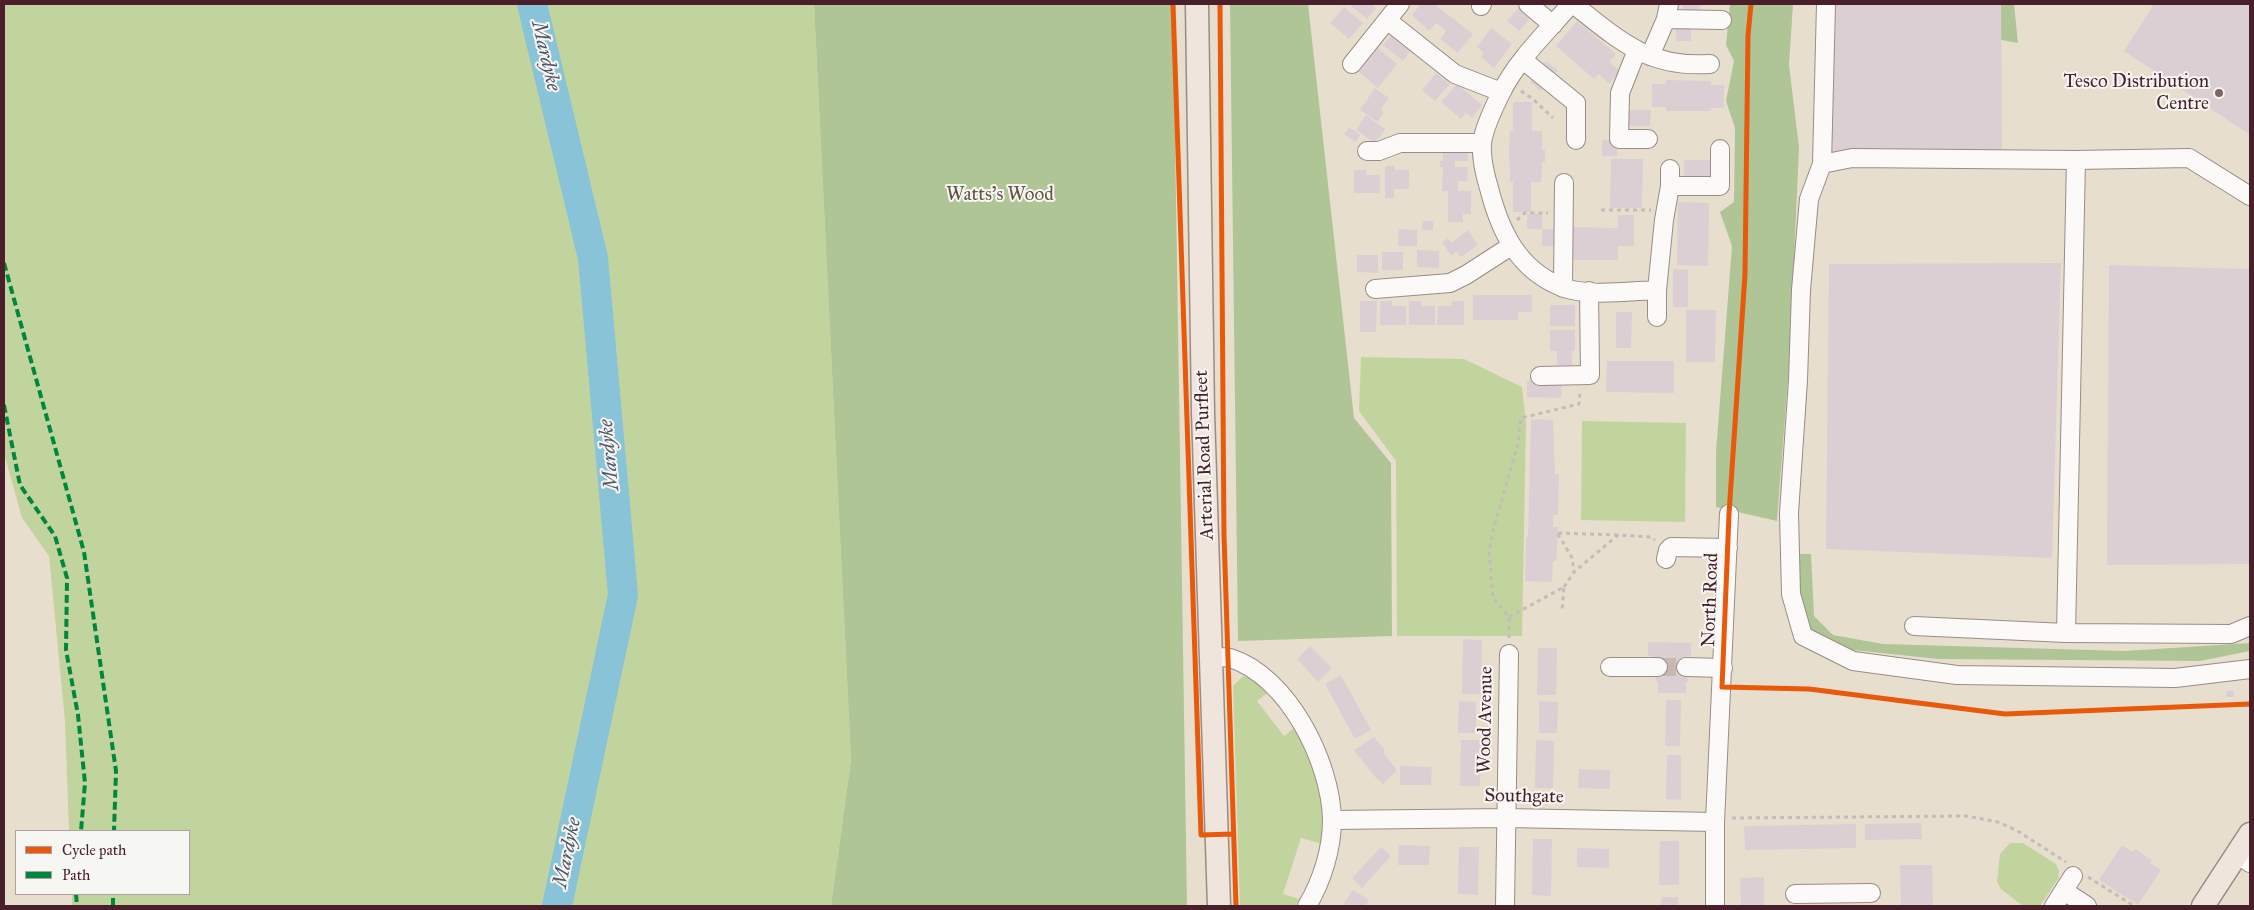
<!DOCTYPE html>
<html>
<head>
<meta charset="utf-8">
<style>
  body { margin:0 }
  #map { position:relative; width:2254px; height:910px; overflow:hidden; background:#e8dece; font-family:"IM FELL Great Primer",serif }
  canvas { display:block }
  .frame { position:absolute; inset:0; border:5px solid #4a1f2b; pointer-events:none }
  .legend { position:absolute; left:15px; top:830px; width:175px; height:65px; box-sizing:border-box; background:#f6f6f2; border:1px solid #b1a0a2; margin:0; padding:6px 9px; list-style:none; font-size:15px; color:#4a1f2b }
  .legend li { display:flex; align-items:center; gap:10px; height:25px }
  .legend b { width:25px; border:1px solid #b1a0a2 }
</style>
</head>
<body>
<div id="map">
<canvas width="2254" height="910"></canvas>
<div class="frame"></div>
<ul class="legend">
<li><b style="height:6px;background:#e8590c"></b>Cycle path</li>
<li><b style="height:6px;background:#00873e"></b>Path</li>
</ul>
</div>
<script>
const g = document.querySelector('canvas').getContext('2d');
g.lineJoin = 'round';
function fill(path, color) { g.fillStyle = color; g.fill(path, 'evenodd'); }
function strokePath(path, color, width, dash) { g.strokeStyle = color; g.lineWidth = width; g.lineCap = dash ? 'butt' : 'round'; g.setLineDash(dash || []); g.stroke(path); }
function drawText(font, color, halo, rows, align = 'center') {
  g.font = font + ' "IM FELL Great Primer",serif'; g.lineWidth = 4; g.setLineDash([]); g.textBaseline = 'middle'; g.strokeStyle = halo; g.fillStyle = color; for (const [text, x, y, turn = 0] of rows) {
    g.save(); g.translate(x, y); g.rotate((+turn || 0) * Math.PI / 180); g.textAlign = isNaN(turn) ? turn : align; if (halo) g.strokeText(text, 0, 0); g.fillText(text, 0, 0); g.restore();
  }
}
fill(new Path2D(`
  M4,4H814L851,760L831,906H72V894H189V831H69L65,721L49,556L22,518L4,453Z
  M1361,357L1464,359L1522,387L1526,424L1522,636H1397L1396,461L1359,411Z
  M1582,421L1686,423L1685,522L1581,520Z
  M1243,676L1252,678L1269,692L1257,701L1284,736L1299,724L1326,802L1322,844L1301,838L1283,894L1299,899L1295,906H1240L1233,686Z
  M2010,843H2023L2056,864L2059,871L2058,879L2040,906H2023L2001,889L1997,882L2000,854Z`), '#c2d49e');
fill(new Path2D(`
  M814,4H1173L1187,906H831L851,760Z
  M1230,4H1308L1354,418L1391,463L1392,636L1238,641Z
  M1730,4H1793L1789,65L1799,147L1790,351L1777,521L1716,507V452L1732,246L1720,212L1734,202L1735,128L1726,101L1734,61L1726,45Z
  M1991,4H2014L2018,43L1990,38Z
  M1800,554H1811L1814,616L1833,635L1883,644L2125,651L2250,643V651L2200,661L1938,659L1834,648L1813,634L1800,606Z`), '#b0c596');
strokePath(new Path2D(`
  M532,4L593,258L623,595L557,906`), '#88c3d8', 30);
fill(new Path2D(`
  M1349,4H1371L1376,8L1367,19Z
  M1421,4H1434L1473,34L1458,53L1440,39L1446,31L1436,23L1429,31L1412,15Z
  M1522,4L1534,14L1519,31L1507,21Z
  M1683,4H1700L1699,12H1683Z
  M1833,4H2001L2002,157L1829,158Z
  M2154,4H2250V135L2124,51Z
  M1344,7L1363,23L1349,39L1330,23Z
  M1577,21L1616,54L1609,62L1620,71L1609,84L1599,74L1594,79L1556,46Z
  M1676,25H1691V41H1676Z
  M1491,28L1512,44L1494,68L1481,57L1484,53L1477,47Z
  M1392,34L1411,50L1403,61L1383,45Z
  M1378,48L1397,64L1378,88L1359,72Z
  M1546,61L1558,70L1552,77L1541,67Z
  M1436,73L1450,84L1435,101L1422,90Z
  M1536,74L1547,83L1541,91L1530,82Z
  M1666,80L1711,81V85H1724V108H1711V111H1666V107H1652V84H1666Z
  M1457,84L1482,105L1472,118L1466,113L1461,119L1441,102Z
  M1375,88L1389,98L1381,109L1384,112L1378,122L1360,110Z
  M1513,102H1532V131H1542V150H1545V162H1542L1541,182H1531V212H1513V182H1510L1509,149L1510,131H1513Z
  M1629,110H1651L1650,126H1629Z
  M1366,115L1385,129L1375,143L1356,130Z
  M1349,127L1360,135L1356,142L1344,134Z
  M1602,140H1618L1617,156H1602Z
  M1443,148H1468V161H1455V167H1468L1467,181H1458V191H1471V214H1463V222H1448V191H1442L1443,167H1440V161H1443Z
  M1611,159H1643L1642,208H1610Z
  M1684,160H1712V176H1684Z
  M1385,166H1395V170H1409V189H1394V198H1385Z
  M1354,170H1366V175H1380V193H1354Z
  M1678,202L1709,203L1708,266L1677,265Z
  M1527,214H1542V229H1527Z
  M1618,215H1634V246H1618V260H1569L1567,227L1618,228Z
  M1423,221H1433V230H1422Z
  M1399,229L1417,230V246H1398Z
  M1542,229L1558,230V246H1542Z
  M1468,230L1478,245L1461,257L1457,251L1451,255L1442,242L1448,238L1451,243Z
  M1417,250L1439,251V268L1417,267Z
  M1382,252H1403V270H1382Z
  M1357,255H1378V273L1357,272Z
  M2061,263L2052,558L1826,549L1829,264Z
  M2109,265L2250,269V564L2107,565Z
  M1673,269L1688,270V307H1673Z
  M1473,295H1532V312H1518V320H1473Z
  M1360,301H1377L1376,332H1360Z
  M1380,301H1392V306H1406V325H1380Z
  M1409,301H1421V306H1435V325H1409Z
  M1452,301H1464V325H1437L1438,306H1452Z
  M1550,305H1575V326H1550Z
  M1686,310H1716L1715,362H1686Z
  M1616,312H1632L1631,348H1616Z
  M1550,330H1575V351H1572V365H1557V351H1550Z
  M1607,361H1674V393L1606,392Z
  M1527,381H1562L1561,398L1527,397Z
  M1531,419L1553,420L1555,474H1559L1558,515H1553V527H1558V533L1556,561H1553L1552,582L1525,581L1526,537H1528Z
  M1463,639L1482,640L1481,694H1462Z
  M1648,642L1691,643V656H1686L1688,682H1686V693H1658V681H1656L1653,656H1648Z
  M1310,646L1332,668L1318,682L1297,659Z
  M1538,648H1557L1556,695H1537Z
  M1341,675L1371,730L1355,739L1325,684Z
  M2227,691H2234V697H2226Z
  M1666,700H1681L1680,746H1665Z
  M1459,701L1476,702V733H1458Z
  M1539,701L1558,702L1557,733H1539Z
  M1374,737L1385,750L1383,753L1397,770L1383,784L1376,778L1354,750Z
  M1461,740H1481L1480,786H1460Z
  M1536,740L1554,741L1553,788H1535Z
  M1667,755H1681V800L1666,799Z
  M1400,766L1432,767L1431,785H1400Z
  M1579,769L1610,770V789L1578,788Z
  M1921,823L1922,839L1865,840V824Z
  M1856,824V848L1745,850L1744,826Z
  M1533,839H1552L1551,896L1532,895Z
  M1660,841H1679V885H1659Z
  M1399,845L1430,846L1429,865H1398Z
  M2122,845L2133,852L2135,849L2152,860L2150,863L2161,870L2138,905L2099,880Z
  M1381,847L1391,856L1362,888L1352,878Z
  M1459,847H1479L1478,895L1458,894Z
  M1577,848L1609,849V868L1577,867Z
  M1900,865H1932L1933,906H1901Z
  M1764,877V906H1741L1740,878Z
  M1353,890L1369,900L1365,906H1342Z
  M1662,897H1678V906H1661Z`), '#dccfd4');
strokePath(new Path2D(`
  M1658,667H1686`), '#c8b8ad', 18, [18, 9]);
const minor = new Path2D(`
  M1528,4L1553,25
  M1571,4C1547,32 1517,60 1501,93C1494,107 1484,128 1482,143C1481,157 1485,175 1489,188C1500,231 1518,270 1562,287C1587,297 1630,291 1657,290L1664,220L1670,186V169
  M1573,4C1619,40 1647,68 1710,64
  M1481,6L1482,4
  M1666,19L1722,20
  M1387,20L1455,74L1501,92
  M1637,50L1620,93L1619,139H1648
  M1650,56L1666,19L1669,4
  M1523,60L1576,103V140
  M1352,64L1400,4
  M1367,151H1379L1400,143H1482
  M2076,160L2189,158L2250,196
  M1822,164L1826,4
  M1670,186H1720V149
  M1563,288L1564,183
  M1375,289L1450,283L1466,275L1511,246
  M1657,290V317
  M1540,376L1590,375L1589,291
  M1666,559L1668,550L1671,547L1728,548
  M1914,626L2066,633L2076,160L1852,158L1822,164L1809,199L1801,290L1798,380L1789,513L1791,594L1803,636L1853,661L1957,675L2175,678L2250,669
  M2066,633L2231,634L2250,626
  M1211,658C1217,658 1224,656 1230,658C1288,676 1331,762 1332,820C1332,849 1322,881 1307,906
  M1610,667H1658
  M1686,667L1723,668
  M1332,820L1506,818L1715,822
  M2237,854L2250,863
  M2064,891L2087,906
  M1795,894L1871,893
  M1505,906L1509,654
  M1715,906V822L1729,514
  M2054,906L2073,876`);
const major = new Path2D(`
  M1197,4L1203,412L1219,906
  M2203,906L2250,834`);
strokePath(minor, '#988c86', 20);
strokePath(major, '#988c86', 25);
strokePath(new Path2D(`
  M1521,91L1533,99L1553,118
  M1601,210H1651
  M1517,220L1525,213H1548
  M1558,533L1617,535
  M1558,534L1572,558L1574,571
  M1564,587L1574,572L1618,535L1651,537L1655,540
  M1509,617L1564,587L1562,611
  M1509,638V617L1493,598L1489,552L1493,531L1518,443L1521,418L1579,404L1580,391
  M1732,818L1966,816L1998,822L2016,830L2066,862
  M2088,877L2134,906`), '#c3bcba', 3, [4, 4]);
strokePath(minor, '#fcfaf8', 18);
strokePath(major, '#efe5dd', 22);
strokePath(new Path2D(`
  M4,263L84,552L116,771L114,831
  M4,405L20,485L55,536L67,578L66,650L78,715L85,783L81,831
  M76,894L77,906
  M113,906V894`), '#00873e', 4, [8, 4]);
strokePath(new Path2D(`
  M1173,4L1201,835L1233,834
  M1220,4L1224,535L1236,906
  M1751,4L1748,36L1745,274L1729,514L1722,687L1809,689L2005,714L2250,704`), '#e8590c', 5);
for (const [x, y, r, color] of [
  [2219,93,5,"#816264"]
]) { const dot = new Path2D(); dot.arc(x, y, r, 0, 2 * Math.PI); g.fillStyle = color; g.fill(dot); strokePath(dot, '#f6f6f2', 2); }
drawText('19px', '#4a1f2b', '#f6f6f2', [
  ["Tesco Distribution",2209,82],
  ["Centre",2209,104]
], 'right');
drawText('19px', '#655342', '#f6f6f2', [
  ["Watts's Wood",1000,195]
]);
drawText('19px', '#4a1f2b', '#f6f6f2', [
  ["Arterial Road Purfleet",1205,455,-92],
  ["North Road",1711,600,-88],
  ["Wood Avenue",1486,720,-89],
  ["Southgate",1524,797,1]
]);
drawText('italic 20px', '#515569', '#f6f6f2', [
  ["Mardyke",545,56,77],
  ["Mardyke",610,455,-95],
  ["Mardyke",568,853,-78]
]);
</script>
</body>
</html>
